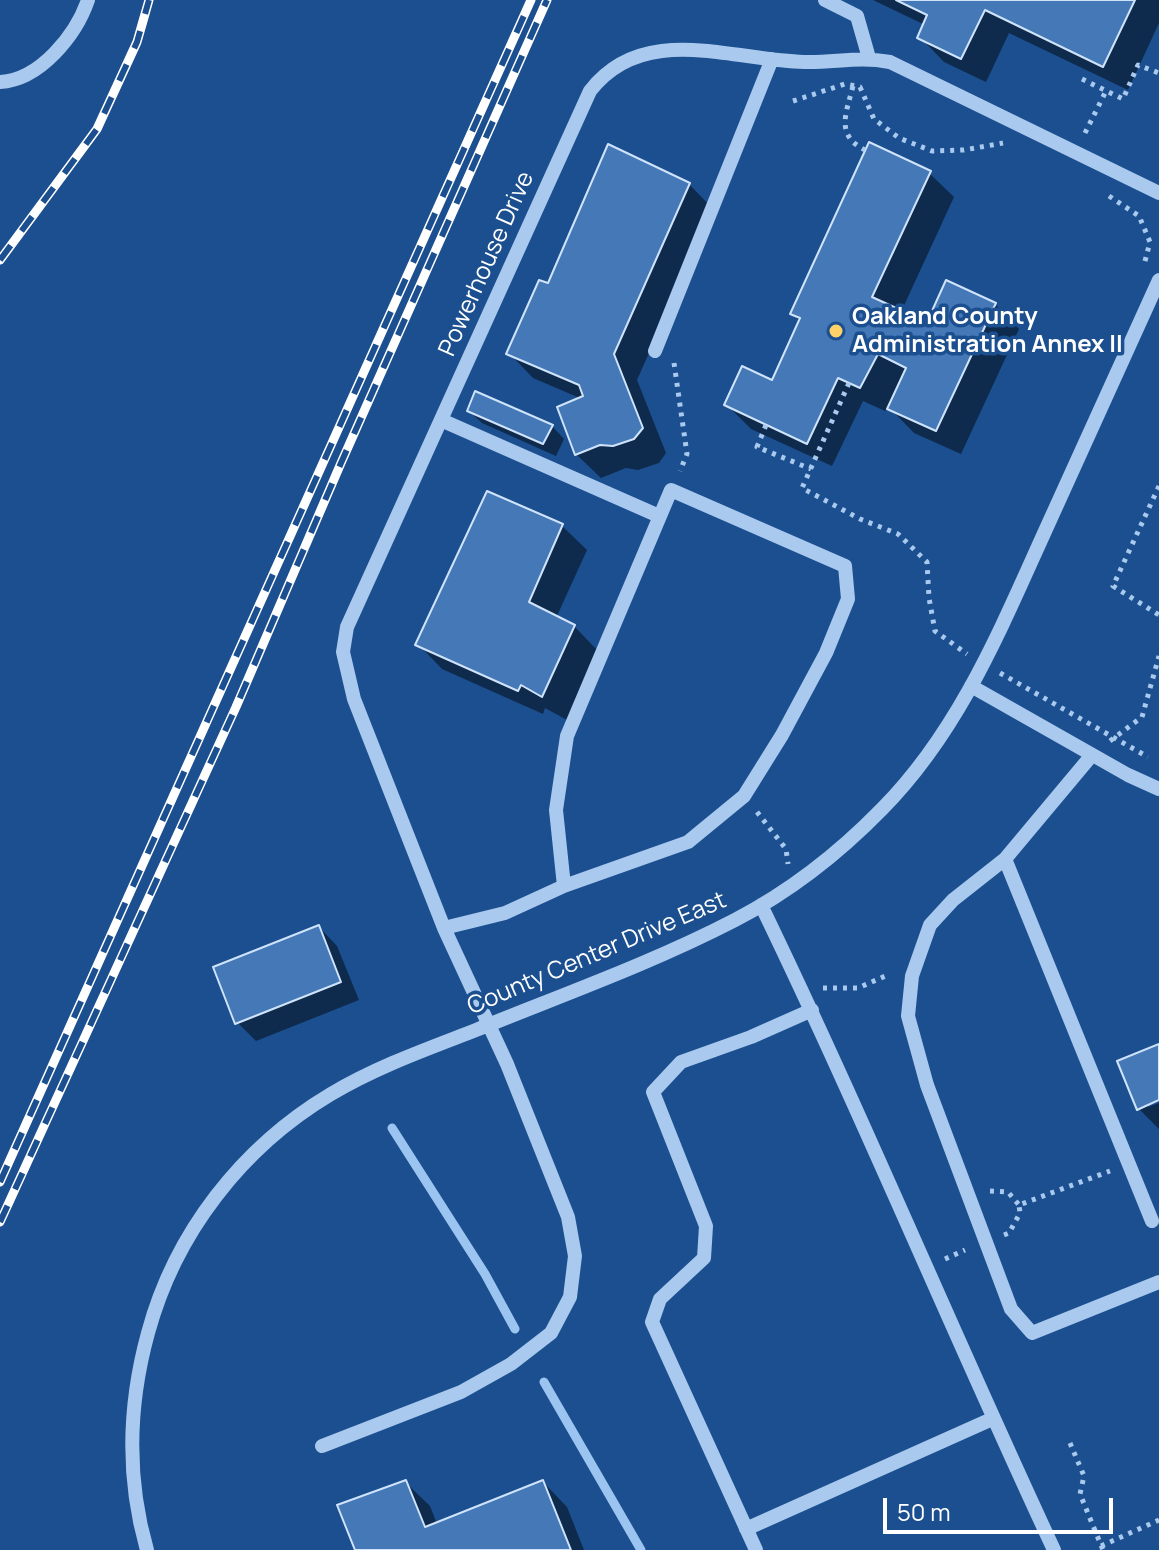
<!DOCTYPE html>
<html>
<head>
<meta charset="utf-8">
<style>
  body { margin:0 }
  #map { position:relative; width:1159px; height:1550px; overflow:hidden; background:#1b4f8f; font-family:Manrope,sans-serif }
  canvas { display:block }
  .scale { position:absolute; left:883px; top:1498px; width:230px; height:36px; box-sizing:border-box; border:4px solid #fff; border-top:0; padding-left:10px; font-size:24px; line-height:28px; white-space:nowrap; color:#fff; -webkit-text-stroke:6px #1b4f8f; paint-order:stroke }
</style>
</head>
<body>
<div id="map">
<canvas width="1159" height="1550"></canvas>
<div class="scale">50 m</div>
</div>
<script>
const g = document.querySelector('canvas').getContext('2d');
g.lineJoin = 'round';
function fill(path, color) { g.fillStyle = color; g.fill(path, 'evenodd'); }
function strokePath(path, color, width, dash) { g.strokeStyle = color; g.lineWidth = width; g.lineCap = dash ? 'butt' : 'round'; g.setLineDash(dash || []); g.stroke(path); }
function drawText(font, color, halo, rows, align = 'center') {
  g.font = font + ' Manrope,sans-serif'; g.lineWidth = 7; g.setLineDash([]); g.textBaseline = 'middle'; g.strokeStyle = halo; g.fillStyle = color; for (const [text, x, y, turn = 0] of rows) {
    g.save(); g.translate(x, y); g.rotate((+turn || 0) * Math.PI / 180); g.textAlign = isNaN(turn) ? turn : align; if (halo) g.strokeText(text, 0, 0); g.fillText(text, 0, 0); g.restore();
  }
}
fill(new Path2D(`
  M873,0H1159V23L1128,90L1009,33L986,82L944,62L920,37L925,25Z
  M929,173L954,197L901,312L928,325L995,304L1019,329L961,454L914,433L888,406L885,411L863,401L832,466L751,429L727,405L773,383L801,322L792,314Z
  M689,184L713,209L637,380L666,453L659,463L638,470L626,468L601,478L576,454L582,399L533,378L509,353L550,285Z
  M469,411L552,426L564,439L556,456L482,423Z
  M488,494L562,526L587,550L556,618L574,626L598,651L567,720L545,708L543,714L442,669L418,644Z
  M319,927L337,946L359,1000L256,1041L237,1022Z
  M1159,1046V1098L1148,1103V1107L1159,1103V1129L1138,1108Z
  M405,1482L430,1506L437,1524L543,1482L567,1507L584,1550H357Z`), '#0007');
strokePath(new Path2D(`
  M392,1128L485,1274L515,1329
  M544,1382L641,1550`), '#9cc4f0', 9);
const building = new Path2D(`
  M896,0H1135L1103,67L985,10L961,59L917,38L927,15Z
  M869,142L931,171L872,297L927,322L946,280L996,303L936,431L887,409L906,368L878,354L860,388L838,378L807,444L724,405L742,366L772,380L800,318L790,314Z
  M608,144L690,183L614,354L643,428L634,439L613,446L600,445L575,455L557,407L583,396L579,385L506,354L539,280L548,283Z
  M475,391L553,425L543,444L467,411Z
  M487,491L563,524L529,602L575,625L542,697L521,685L518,691L415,645Z
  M319,925L341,982L235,1024L213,967Z
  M1159,1044V1100L1137,1110L1117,1061Z
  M406,1480L425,1527L543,1480L571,1550H355L337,1505Z`);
fill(building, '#4478b7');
strokePath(building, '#cfe3fa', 2);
strokePath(new Path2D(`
  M1082,79L1123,99L1138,65L1159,73
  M853,86C846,114 835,135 865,150
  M793,101L845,84L860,87L874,119L899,138L932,151L964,150L1003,143
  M1085,133L1106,91
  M1109,196L1139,216L1150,242L1144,265
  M674,363L687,454L680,471
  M849,383L802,488L860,519L898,534L927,562L929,598L935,631L967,654
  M766,425L757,447L811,469
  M1159,486L1113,586L1159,615
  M1000,673L1148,757
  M1110,741L1142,717L1159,656
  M757,812L786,849L788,864
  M823,988H858L890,974
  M990,1191L1008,1192L1019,1205
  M1004,1235L1009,1233L1020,1213L1019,1205L1110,1171
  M945,1259L965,1250
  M1070,1443L1084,1476L1080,1494L1103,1550
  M1101,1546L1159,1520`), '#a9c9ee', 5, [4, 6]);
strokePath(new Path2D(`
  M825,0L857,16L869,58
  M0,82C40,80 76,35 88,0
  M655,351L772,59
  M441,420L659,516
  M971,686L1128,775L1159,789
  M1092,755L1005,859L953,900L930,925L912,976L908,1016L927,1085L1011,1309L1032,1333L1159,1282
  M1005,859L1152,1221
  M761,905C864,1118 954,1336 1054,1550
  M444,928L505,913L564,886L688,842L744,796L782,735L826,653L848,599L845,566L671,490L567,736L556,810L564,886
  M322,1446L461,1392L511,1364L551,1333L570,1297L575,1256L568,1217L507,1064L444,928L354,699L343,652L347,627L590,91C643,22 731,60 804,62C835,63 858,56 890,62L1159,193
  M746,1529L992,1419
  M147,1550C126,1477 128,1406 148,1333C175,1233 242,1147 331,1094C376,1067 427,1049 476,1030C562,995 652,963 735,920C789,892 840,852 882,809C960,730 1001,628 1046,529C1083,446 1121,363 1159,280
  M756,1550L652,1322L660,1299L704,1258L706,1226L653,1092L681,1062L751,1037L812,1010`), '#a9c9ee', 14);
const rail = new Path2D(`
  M0,260L97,129L137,42L149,0
  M0,1182L531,0
  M0,1222L236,707L341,463L547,0`);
strokePath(rail, '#fff', 9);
strokePath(rail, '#1b4f8f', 6, [18]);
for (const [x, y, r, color] of [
  [836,331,8,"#ffd166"]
]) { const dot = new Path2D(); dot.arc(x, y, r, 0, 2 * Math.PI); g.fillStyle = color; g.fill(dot); strokePath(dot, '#1b4f8f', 3); }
drawText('24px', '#fff', '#1b4f8f', [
  ["Powerhouse Drive",487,264,-66],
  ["County Center Drive East",597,954,-23]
]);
drawText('bold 24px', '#fff', '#1b4f8f', [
  ["Oakland County",852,317],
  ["Administration Annex II",852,345]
], 'left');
</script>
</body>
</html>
